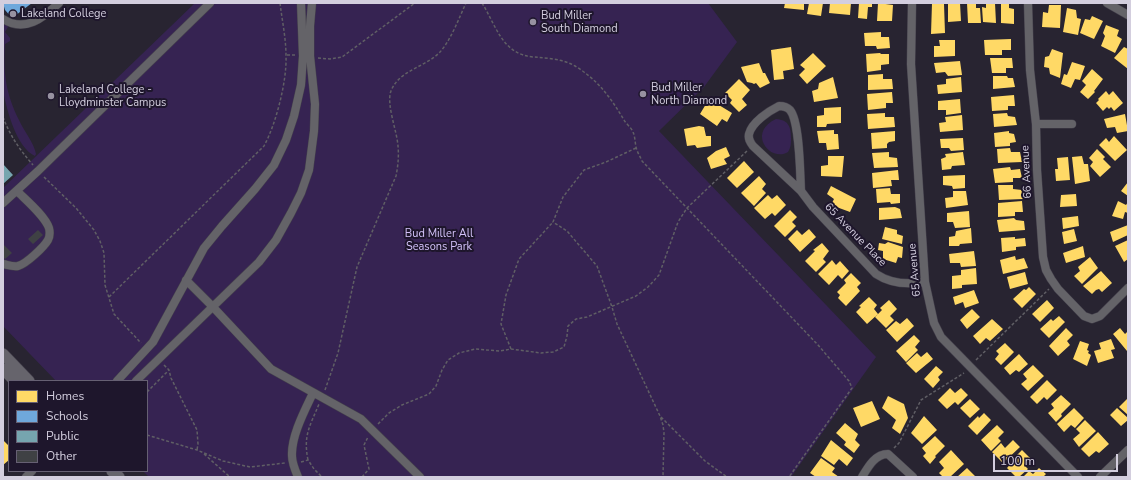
<!DOCTYPE html>
<html>
<head>
<meta charset="utf-8">
<style>
  body { margin:0 }
  #map { position:relative; width:1131px; height:480px; overflow:hidden; background:#282431; font-family:"Nunito Sans",sans-serif }
  canvas { display:block }
  .frame { position:absolute; inset:0; border:4px solid #d3cede; pointer-events:none }
  .legend { position:absolute; left:8px; top:380px; width:140px; height:92px; box-sizing:border-box; background:#1e162c; border:1px solid #666073; margin:0; padding:5px 7px; list-style:none; font-size:12px; color:#d3cede }
  .legend li { display:flex; align-items:center; gap:8px; height:20px }
  .legend b { width:20px; border:1px solid #666073 }
  .scale { position:absolute; left:993px; top:454px; width:125px; height:18px; box-sizing:border-box; border:2px solid #d3cede; border-top:0; padding-left:5px; font-size:12px; line-height:14px; white-space:nowrap; color:#d3cede; -webkit-text-stroke:3px #1e162c; paint-order:stroke }
</style>
</head>
<body>
<div id="map">
<canvas width="1131" height="480"></canvas>
<div class="frame"></div>
<ul class="legend">
<li><b style="height:11px;background:#ffd966"></b>Homes</li>
<li><b style="height:11px;background:#6fa8dc"></b>Schools</li>
<li><b style="height:11px;background:#76a5af"></b>Public</li>
<li><b style="height:11px;background:#3f4144"></b>Other</li>
</ul>
<div class="scale">100 m</div>
</div>
<script>
const g = document.querySelector('canvas').getContext('2d');
g.lineJoin = 'round';
function fill(path, color) { g.fillStyle = color; g.fill(path, 'evenodd'); }
function strokePath(path, color, width, dash) { g.strokeStyle = color; g.lineWidth = width; g.lineCap = dash ? 'butt' : 'round'; g.setLineDash(dash || []); g.stroke(path); }
function drawText(font, color, halo, rows, align = 'center') {
  g.font = font + ' "Nunito Sans",sans-serif'; g.lineWidth = 4; g.setLineDash([]); g.textBaseline = 'middle'; g.strokeStyle = halo; g.fillStyle = color; for (const [text, x, y, turn = 0] of rows) {
    g.save(); g.translate(x, y); g.rotate((+turn || 0) * Math.PI / 180); g.textAlign = isNaN(turn) ? turn : align; if (halo) g.strokeText(text, 0, 0); g.fillText(text, 0, 0); g.restore();
  }
}
fill(new Path2D(`
  M195,3H708L737,42L704,87L659,131L876,357L791,477H149L143,471H147V381H56L3,326V188Z
  M3,21L7,24L8,27L5,32L10,38V41L5,44C3,73 6,94 19,120C24,131 34,143 36,154L35,156C16,147 7,110 3,91Z
  M776,119C789,120 791,127 791,139C791,144 791,147 788,152C771,163 746,133 776,119Z`), '#362352');
fill(new Path2D(`
  M785,3H804V10L784,8Z
  M809,3H823L821,16L807,14Z
  M830,3H851L850,15L829,13Z
  M859,3H872V7H868L867,19L858,18Z
  M878,3L893,5L892,21H877Z
  M932,3L944,4L945,33L931,34Z
  M948,3H960L961,21L948,22Z
  M967,3H976V8H980L981,23H968Z
  M986,3H995L996,23L983,22L982,7L986,8Z
  M1001,3H1009V8L1014,9V24L1001,23Z
  M1049,5H1061L1060,28L1042,27L1043,12L1048,13Z
  M1067,8L1076,10L1077,18L1081,19L1078,35L1063,32Z
  M1092,16L1103,21L1094,39L1080,33L1085,19L1090,20Z
  M1106,25L1119,30L1117,36L1122,39L1115,53L1101,46L1105,36L1103,33Z
  M881,32V37H889L890,48L877,49L876,46H865L864,33Z
  M1011,39V50H1002V55H985L984,40Z
  M939,40H955V56L934,57V46H940Z
  M791,47L794,69L783,71L784,79L774,80L771,50Z
  M1124,47L1128,49V69L1114,58Z
  M1052,49L1063,53L1060,78L1050,74L1049,68L1044,67L1045,57L1049,56Z
  M813,53L826,66L807,84L799,75L805,69L800,65Z
  M880,53L881,54H889V64L881,65V70L867,72L866,54Z
  M990,58H1012L1013,68H1006V73H992Z
  M960,61L962,75L948,76L945,72L936,73L934,63Z
  M1072,62L1085,66L1080,80L1075,79L1071,88L1061,84L1064,74L1067,75Z
  M759,63L763,73H765L770,83L760,88L756,83L754,84L752,83L747,82L741,67Z
  M1092,69L1103,79L1094,91L1095,92L1088,99L1080,92L1086,85L1082,81Z
  M883,74V79H892L893,89L868,90V75Z
  M993,76H1007L1008,78H1013L1015,87L993,89Z
  M833,77L838,98L814,102L812,91L818,89L819,83Z
  M961,77L962,92L938,94L937,85L946,84V79Z
  M739,79L750,90L742,99L747,105L739,112L730,103L732,100L725,93Z
  M1106,91L1109,95L1113,91L1123,103L1114,111L1111,107L1109,109L1107,107L1103,111L1096,103L1099,100L1098,99Z
  M892,92L893,103H886V108L868,110L867,94Z
  M1014,95L1015,106H1008V110L992,111L991,97Z
  M709,99L732,113L727,122L722,119L717,126L700,114Z
  M960,99L961,113L946,115V110H938V101Z
  M841,107V123L827,124L826,127H817V116L824,115V108Z
  M885,113V117H894L895,127L868,129L867,114Z
  M1007,113L1008,116L1015,117L1017,125L994,127L993,114Z
  M1125,114L1128,131L1117,133L1115,127L1107,128L1104,119Z
  M962,115L963,130L940,132L939,123L946,122L945,117Z
  M699,126L704,127L706,136H711V146L697,148L695,145L687,146L684,129Z
  M834,130V134H838L839,149L827,150L826,143H819L817,131Z
  M895,131V141L889,142L887,144V148L872,149L871,133Z
  M1009,131V133L1014,134L1016,142L1010,143V146L995,147L994,133Z
  M1114,136L1127,150L1115,161L1099,145L1106,138L1109,142Z
  M963,138L964,150L951,151L949,148H941L940,139Z
  M726,147L730,156L724,159L727,164L711,169L707,158L716,151Z
  M1010,148L1011,152H1020L1022,162L998,163L997,149Z
  M1097,149L1105,157L1103,159L1111,167L1100,177L1090,166L1093,162L1089,158Z
  M889,152V157L897,158L898,167L874,168L872,153Z
  M963,152L965,165L952,166L951,169L942,170L941,159L946,157L945,154Z
  M828,156H844L842,177L821,176V166L828,165Z
  M1082,156L1084,164H1088L1090,181L1075,184L1072,157Z
  M1068,157L1070,180L1056,181L1055,169H1058L1057,158Z
  M744,161L754,172L737,188L727,178Z
  M1010,167L1011,170L1020,169L1022,178H1013V182L995,183L993,169Z
  M898,170L899,180H891L892,186L873,188L872,173Z
  M965,175V188L953,189L952,186L943,185V176Z
  M759,176L766,184L762,189L766,193L754,206L741,193Z
  M1128,182V196L1121,191Z
  M998,185H1013V189L1022,190L1023,199L999,200Z
  M831,186L856,199L850,212L831,205L834,199L827,194Z
  M890,188L891,194H900V203L891,204L890,202L877,203L876,189Z
  M953,191H966L968,205L946,208L945,198L953,197Z
  M1076,194L1077,206L1060,207L1061,195Z
  M768,195L772,199L777,195L786,205L775,216L772,213L765,219L754,208Z
  M1022,201L1023,212H1015V216L998,217V203Z
  M1118,201L1126,205L1128,202V213L1125,212L1123,219L1112,216Z
  M895,207L900,209L902,218L879,220V208Z
  M790,210L797,217L792,222L796,226L785,237L774,226Z
  M969,211L970,227L955,228L953,222H947V213Z
  M1078,216L1079,226L1063,229L1062,218Z
  M1014,218L1016,220L1024,221L1025,230L999,232L997,220Z
  M1128,225V235L1113,242L1110,232Z
  M885,227L897,230V234L903,236L902,244L882,239Z
  M971,228L972,243L960,244L959,246H949V237L955,236L956,231Z
  M809,229L816,237L800,252L788,239L797,230L802,235Z
  M1074,229L1077,241L1064,244L1062,232Z
  M1015,237V239L1025,238L1026,246L1016,247V250L1002,252L1001,238Z
  M1128,240V259L1124,262L1115,246Z
  M888,242L903,247L902,258L898,257L896,263L883,259V251L878,250L879,243L885,244Z
  M822,243L829,251L823,259L826,262L816,272L805,261L815,251L813,250Z
  M1083,246L1085,257L1066,263L1063,253Z
  M974,251L976,266L961,267L960,263H950L949,254Z
  M1015,256L1016,260L1024,258L1028,268L1003,274L1000,260Z
  M1090,257L1098,268L1082,284L1074,276L1080,271L1078,267Z
  M832,260L836,265L840,261L849,271L842,279L838,275L829,285L818,274Z
  M976,268L977,284L962,285V288L952,289V276L961,275V270Z
  M1101,271L1112,283L1102,292L1099,289L1096,290L1092,294L1083,286Z
  M1025,272L1028,284L1010,289L1007,277Z
  M851,273L861,283L857,287L860,291L846,306L838,298L840,295L837,292L846,283L844,280Z
  M1029,287L1036,294L1022,308L1013,299L1024,289L1026,290Z
  M974,290L979,303L965,308L963,302L955,305L953,297Z
  M869,297L877,305L874,309L878,314L867,324L856,312L861,307L859,306Z
  M889,300L897,309L890,316L894,320L886,328L875,317L882,310L880,308Z
  M1047,300L1054,308L1040,322L1032,314Z
  M972,309L980,317L967,329L960,320Z
  M1059,316L1065,322L1049,338L1040,329L1051,319L1053,321Z
  M907,318L914,326L897,342L886,330L896,321L900,324Z
  M992,319L1003,329L990,341L986,338L980,344L973,336Z
  M1066,328L1073,335L1067,341L1070,345L1058,356L1049,346Z
  M1120,328L1125,334L1128,331V350L1127,351L1113,334Z
  M914,335L920,341L915,347L918,350L906,362L896,351Z
  M1111,339L1115,349L1111,350L1114,358L1098,363L1094,351L1101,349L1099,343Z
  M1080,341L1089,344L1087,350L1089,351L1088,353L1091,355L1087,366L1073,359Z
  M1005,343L1014,352L1001,365L995,359L999,354L996,351Z
  M927,352L933,359L916,373L906,363L917,353L921,357Z
  M1019,354L1028,364L1019,372L1016,370L1010,375L1004,368Z
  M1033,365L1044,376L1028,391L1021,384L1027,379L1023,374Z
  M936,366L943,372L938,377L940,380L933,388L924,379Z
  M1047,380L1057,390L1047,400L1044,397L1037,404L1030,397Z
  M950,388L955,393L961,388L968,395L958,405L955,402L947,409L938,400Z
  M1061,395L1071,404L1061,414L1062,416L1056,422L1048,413L1054,408L1051,404Z
  M888,396L904,404L908,418L900,434L892,428L896,420L882,408Z
  M970,399L980,409L970,418L960,408Z
  M1127,399L1128,401V415L1119,407Z
  M872,401L880,419L861,427L853,408Z
  M1074,408L1084,418L1075,428L1071,425L1064,432L1057,424Z
  M1117,408L1128,418V420L1121,426L1110,415Z
  M984,413L991,420L977,435L968,426L978,416L979,418Z
  M924,416L937,430L922,444L911,433Z
  M1085,420L1096,431L1079,447L1073,439L1080,433L1076,429Z
  M845,423L858,434L855,440L860,445L854,453L844,445L846,442L836,433Z
  M997,425L1004,432L998,438L1001,441L991,451L981,440Z
  M1098,432L1109,444L1099,453L1096,451L1089,457L1081,449Z
  M935,436L945,446L935,456L936,457L930,464L923,456L926,453L922,448Z
  M3,440L9,446V460L3,465Z
  M831,440L853,458L847,466L839,459L834,465L821,456Z
  M1013,440L1020,447L1003,463L992,452L1001,443L1005,448Z
  M951,450L964,464L950,477H943L939,473L944,468L939,462Z
  M1022,450L1030,458L1024,465L1028,469L1019,477H1016L1007,468L1016,458L1015,457Z
  M821,458L835,468L832,472L839,477H816L810,473Z
  M967,468L976,477H957Z
  M1039,468L1046,474L1043,477H1023L1029,471L1033,474Z`), '#ffd966');
fill(new Path2D(`
  M3,3H32L12,18L5,10Z`), '#6fa8dc');
fill(new Path2D(`
  M3,164L13,175L3,184Z`), '#76a5af');
fill(new Path2D(`
  M38,230L43,235L33,244L28,239Z
  M3,244L12,253L5,259L3,257Z`), '#3f4144');
const minor = new Path2D(`
  M912,3L911,64L925,282L934,323L941,337L1078,477
  M1028,3L1030,70L1036,124L1037,170L1043,257L1046,270L1051,279L1058,289L1084,316L1092,319L1100,316L1128,288
  M1107,3L1128,15
  M3,19C25,33 43,18 59,3
  M779,106C783,106 787,107 790,110C800,122 800,174 801,191L753,146C750,142 748,139 749,134C752,122 769,111 779,106Z
  M1036,124H1072
  M801,191L813,207L876,274C891,284 907,285 925,282
  M3,203L38,171L210,3
  M3,264C8,265 13,267 18,266C26,264 44,247 48,240C50,236 50,232 49,228C45,216 26,200 17,191
  M186,280L213,307L271,369L361,419L420,477
  M117,381L153,342L204,248L222,226L255,189L274,165L286,140L294,116L301,85L303,56L301,3
  M136,381L259,262L276,240L291,213L301,193L309,170L314,131L315,104L310,56V26L312,3
  M26,477L32,471
  M298,477C295,470 292,463 292,456C291,436 305,410 313,393
  M862,477C868,467 875,454 888,454L913,477
  M1100,477L1128,450`);
const major = new Path2D(`
  M3,354L29,381
  M3,369L15,381
  M112,471L119,477`);
strokePath(minor, '#44404c', 9);
strokePath(major, '#44404c', 12);
strokePath(new Path2D(`
  M482,3C496,25 502,55 534,57C547,58 563,59 575,66C598,80 611,98 624,120C626,124 631,127 633,132C635,136 635,142 636,147C637,152 640,156 642,161L818,345L849,381L852,388L789,477
  M287,55H295
  M318,58L330,59L342,57L415,3
  M3,117C10,136 20,150 33,165
  M636,148L606,162L584,170L563,197L553,222L567,231L597,266L612,307L617,324L660,416L663,425L664,433L663,477
  M44,177L76,208L94,230L100,241L104,253L105,285L114,314L141,343
  M109,297L264,146C276,124 287,81 286,56C286,38 282,20 280,3
  M511,349L501,324L506,295L519,259L553,222
  M976,360L1049,289
  M164,365L169,370L171,378L197,430L198,444L197,450
  M325,390L338,353L357,267L396,176C398,166 399,156 398,146C397,131 386,104 391,91C399,70 426,67 440,52C451,40 459,18 466,3
  M147,392L169,370
  M661,417L705,461L727,477
  M378,424L389,413L402,405L429,394L436,386L442,370L448,360L459,353L475,349L500,351L511,349L541,353L553,352L564,347L567,336L568,326L576,319L587,317L636,296L648,287L659,275L678,222L687,208L747,151
  M147,435L197,450L223,461L250,467L285,463
  M894,448L899,443L921,400L964,373
  M204,454L230,477
  M308,460C303,435 310,426 319,404
  M301,462L308,460L314,469L322,477
  M362,477L369,469L364,445L368,437`), '#605f65', 1.5, [3, 2]);
strokePath(minor, '#646368', 8);
strokePath(major, '#66646c', 11);
for (const [x, y, r, color] of [
  [13,14,4,"#9792a1"],
  [533,22,4,"#9792a1"],
  [643,94,4,"#9792a1"],
  [51,96,4,"#9792a1"]
]) { const dot = new Path2D(); dot.arc(x, y, r, 0, 2 * Math.PI); g.fillStyle = color; g.fill(dot); strokePath(dot, '#1e162c', 1.5); }
drawText('11px', '#d3cede', '#1e162c', [
  ["Lakeland College",21,14],
  ["Bud Miller",541,16],
  ["South Diamond",541,29],
  ["Bud Miller",651,88],
  ["North Diamond",651,101],
  ["Lakeland College -",59,90],
  ["Lloydminster Campus",59,103]
], 'left');
drawText('11px', '#d3cede', '#1e162c', [
  ["66 Avenue",1027,172,-93],
  ["65 Avenue Place",855,235,46],
  ["65 Avenue",915,270,-95]
]);
drawText('11px', '#d3c2f9', '#1e162c', [
  ["Bud Miller All",439,234],
  ["Seasons Park",439,247]
]);
</script>
</body>
</html>
